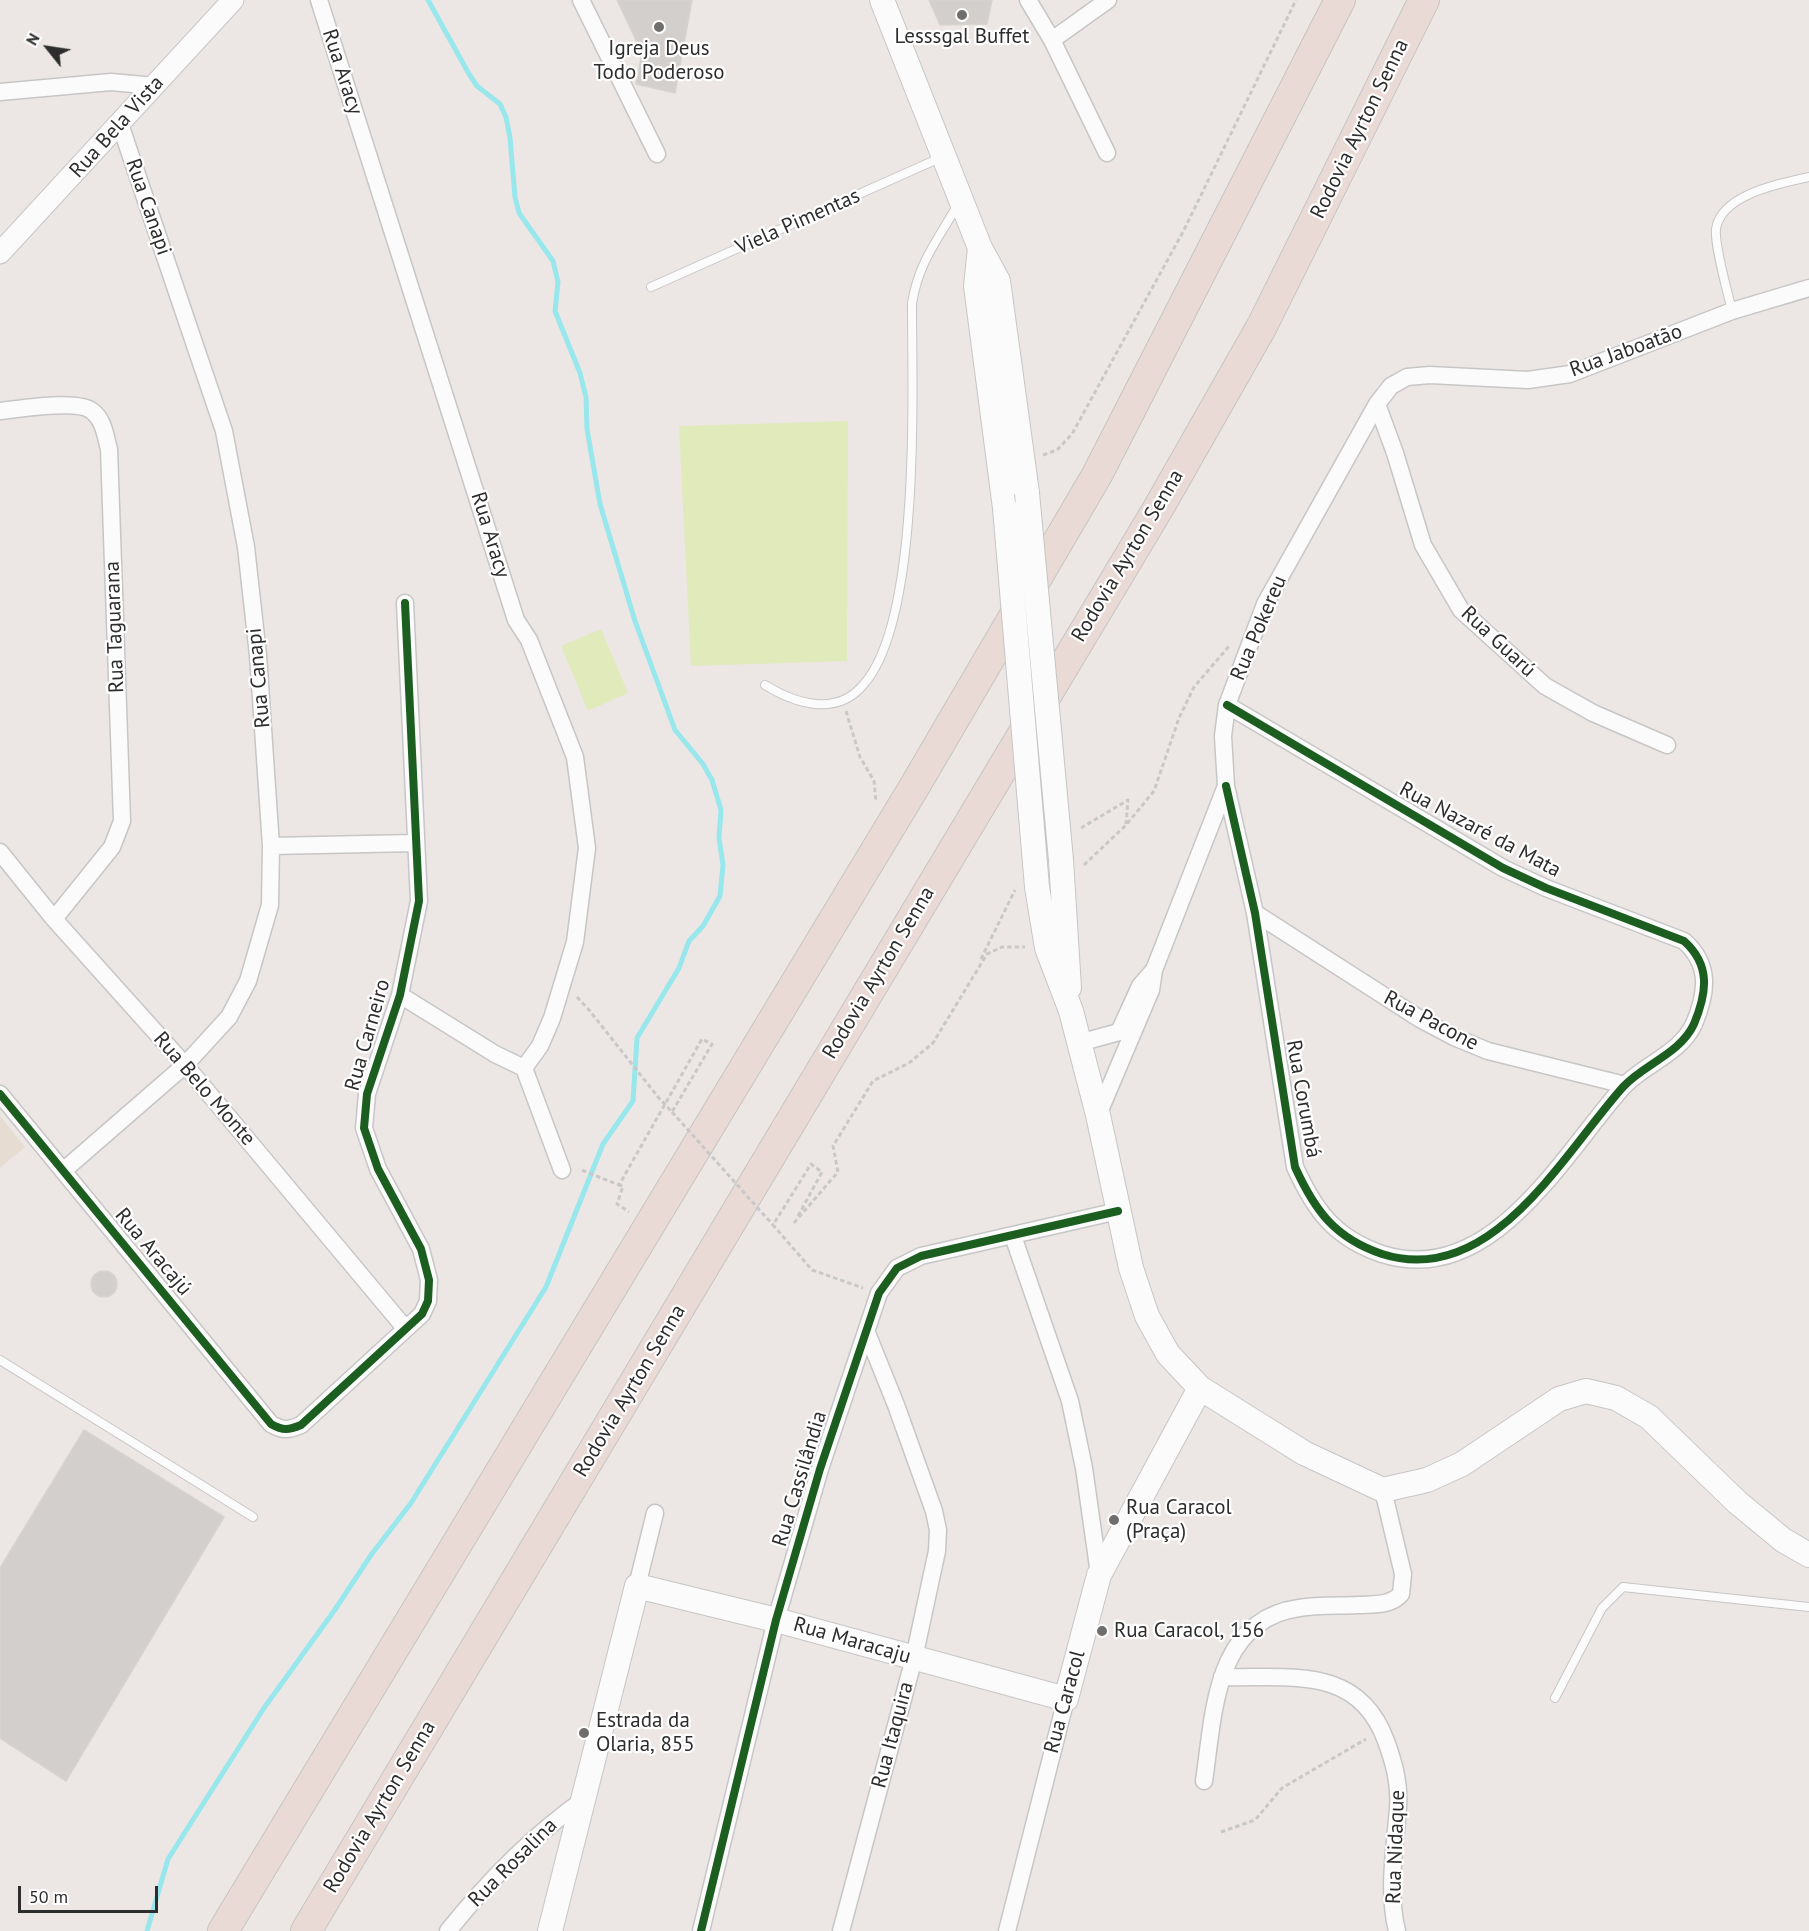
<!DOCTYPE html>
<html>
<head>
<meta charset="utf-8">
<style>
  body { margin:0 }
  #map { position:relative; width:1809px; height:1931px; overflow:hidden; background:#ece7e4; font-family:"PT Sans",sans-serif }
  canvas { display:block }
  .north { position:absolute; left:18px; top:18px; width:60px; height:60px; -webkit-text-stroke:4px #fff; paint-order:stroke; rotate:300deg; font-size:16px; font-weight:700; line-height:24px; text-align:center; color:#2d2d2d }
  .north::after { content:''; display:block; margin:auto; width:21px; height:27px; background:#2d2d2d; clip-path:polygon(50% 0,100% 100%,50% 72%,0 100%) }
  .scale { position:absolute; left:18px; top:1886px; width:140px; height:27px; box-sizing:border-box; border:3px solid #2d2d2d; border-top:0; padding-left:8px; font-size:18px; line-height:21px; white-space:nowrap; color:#2d2d2d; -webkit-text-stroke:4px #fff; paint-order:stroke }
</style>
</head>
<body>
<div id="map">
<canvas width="1809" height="1931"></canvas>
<div class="north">N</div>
<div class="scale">50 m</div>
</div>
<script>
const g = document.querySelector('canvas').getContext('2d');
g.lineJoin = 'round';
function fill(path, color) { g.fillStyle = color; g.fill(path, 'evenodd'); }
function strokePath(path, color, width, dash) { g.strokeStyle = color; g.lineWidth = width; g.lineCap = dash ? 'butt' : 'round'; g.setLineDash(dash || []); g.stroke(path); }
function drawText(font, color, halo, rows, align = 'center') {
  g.font = font + ' "PT Sans",sans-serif'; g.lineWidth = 4.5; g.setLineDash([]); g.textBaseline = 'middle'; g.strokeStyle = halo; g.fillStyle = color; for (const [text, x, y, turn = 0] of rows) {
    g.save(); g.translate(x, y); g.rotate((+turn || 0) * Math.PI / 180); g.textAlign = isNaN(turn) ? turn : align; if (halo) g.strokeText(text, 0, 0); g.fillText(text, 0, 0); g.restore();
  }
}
fill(new Path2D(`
  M0,1116L25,1147L0,1168Z`), '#e6dcd2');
fill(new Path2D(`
  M848,421L847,661L691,666L679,426Z
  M601,629L628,693L588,711L561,646Z`), '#e1eabb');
strokePath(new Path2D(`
  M147,1931L168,1859L264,1708L334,1611L371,1555L411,1503L546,1287L603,1144L633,1101L637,1038L679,968L689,941L703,926L720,896L723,865L719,838L721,810L712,780L703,764L675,730L635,621L600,504L587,429L586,397L580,373L555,311L558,282L553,261L519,213L515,197L510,138L506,117L500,104L477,86L469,74L428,0`), '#97e7ec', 5);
const building = new Path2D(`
  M617,0H692L675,93L636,84L642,53Z
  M929,0H992L987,24L940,25Z
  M91 1284a13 13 0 1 1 26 0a13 13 0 1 1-26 0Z
  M84,1430L224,1517L66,1781L0,1738V1568Z`);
fill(building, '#d3cfcd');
strokePath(building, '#d7d3d0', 1.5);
const service = new Path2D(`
  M651,287L942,157
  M1732,311C1728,293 1714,245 1716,229C1721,194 1782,183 1809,177
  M765,685C796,704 837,717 864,684C921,618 912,392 912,303C919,261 938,240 958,204
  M0,1360L253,1517
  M1555,1698L1602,1608L1623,1587L1809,1607`);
const minor = new Path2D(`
  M319,0L516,620L529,640L575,757L587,848L575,942L552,1018L540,1046L524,1068
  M581,0L657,154
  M1028,0L1052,40L1107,153
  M1052,40L1108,0
  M0,92L111,82L155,86
  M1377,404L1395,453L1423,545L1461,610L1545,686L1593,713L1667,745
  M0,411C20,409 78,399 92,411C104,420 105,435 109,449L122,821L112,847L54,919
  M1226,786L1255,913L1295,1167C1315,1211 1335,1238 1382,1254C1491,1289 1563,1154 1623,1087C1644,1064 1680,1054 1694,1024C1707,993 1711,965 1684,941L1546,888L1503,868L1227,705
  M271,846L415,843
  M0,852L54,919L185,1065L405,1328
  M1255,913L1420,1019L1454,1037L1488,1051L1625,1085
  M400,995L495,1054L524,1068L562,1170
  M1079,1043L1119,1032L1140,986L1153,971
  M0,1094L271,1424C283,1431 289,1430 301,1425L422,1314L428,1301L429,1280L421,1249L378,1169L364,1128L367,1094L400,995L419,901L405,603
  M1098,1115L1151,990L1154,970L1226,786L1223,736L1227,705L1265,604L1377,404L1391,386L1407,377L1430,375L1528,380L1570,374L1732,311L1809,288
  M63,1171L185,1065L229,1017L248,981L270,905L271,846L258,655L246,547L224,431L120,124
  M1013,1236L1070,1401L1084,1468L1099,1574
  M637,1586L655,1513
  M1222,1677C1289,1679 1358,1664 1386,1741C1394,1763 1400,1784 1398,1808C1395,1848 1387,1891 1397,1931
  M1204,1781C1214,1714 1214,1620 1299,1608C1318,1605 1339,1606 1358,1605C1374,1604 1390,1606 1401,1594L1403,1574L1383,1490
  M448,1931C488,1881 531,1837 583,1800
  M701,1931L776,1620L820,1469L879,1293L897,1268L921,1256L1118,1211
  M841,1931L914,1658L937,1551L938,1530L934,1511L896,1405L867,1333
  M1007,1931L1066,1699`);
const tertiary = new Path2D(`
  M0,253L233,0`);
const secondary = new Path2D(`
  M882,0L980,248L998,281L1027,493
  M980,248L976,286L1005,508
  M1061,860L1069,988
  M1037,887L1047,948L1071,1011L1098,1115L1131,1268L1147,1316L1168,1354L1200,1388L1304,1453L1383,1490L1427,1480L1462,1464L1559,1399L1586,1391L1616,1398L1649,1417L1737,1502L1783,1540L1809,1555
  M550,1931L637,1586L776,1620L1066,1699L1099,1575L1200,1388`);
const motorway = new Path2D(`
  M223,1931L913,789L1097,475L1340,0
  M306,1931L1159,507L1262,326L1424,0`);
strokePath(service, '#c7c6c6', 10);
strokePath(minor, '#c7c6c6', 19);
strokePath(tertiary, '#c7c6c6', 23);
strokePath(secondary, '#c7c6c6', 26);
strokePath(motorway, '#c6c4c3', 32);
strokePath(new Path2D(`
  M1043,455L1057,450L1072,434L1184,230L1296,0
  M846,711L860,757L874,781L876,802
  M1081,828L1128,800L1126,824
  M1084,865L1126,825L1154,791L1179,718L1194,687L1230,645
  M981,959L1015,890
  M577,997L589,1010L658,1097C663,1102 667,1107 672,1112L712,1044L702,1039L619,1185L579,1169
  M618,1185L623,1186L617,1204L629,1212
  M798,1216L822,1172L811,1164L773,1225L812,1270L863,1288
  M794,1223L838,1172L833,1146L873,1081L909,1063L933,1043L987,954L1002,947H1025
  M1221,1832L1255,1820L1282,1788L1366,1739`), '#c8c8c8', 3, [4.5, 3]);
strokePath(service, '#fcfbfb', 8);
strokePath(minor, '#fcfbfb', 16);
strokePath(tertiary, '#fcfbfb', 21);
strokePath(secondary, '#fcfbfb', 24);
strokePath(motorway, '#eadad5', 30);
const secondaryBridge = new Path2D(`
  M1027,493L1061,860
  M1005,508L1037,887`);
strokePath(secondaryBridge, '#c7c6c6', 26, []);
strokePath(new Path2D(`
  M672,1112L773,1225`), '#c8c8c8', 3, [4.5, 3]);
strokePath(secondaryBridge, '#fcfbfb', 24);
strokePath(new Path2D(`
  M1226,786L1255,913L1295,1167C1315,1211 1335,1238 1382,1254C1491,1289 1563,1154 1623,1087C1644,1064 1680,1054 1694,1024C1707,993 1711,965 1684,941L1546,888L1503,868L1227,705
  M0,1094L271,1424C283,1431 289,1430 301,1425L422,1314L428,1301L429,1280L421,1249L378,1169L364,1128L367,1094L400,995L419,901L405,603
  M701,1931L776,1620L820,1469L879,1293L897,1268L921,1256L1118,1211`), '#1b5e20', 8);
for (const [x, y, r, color] of [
  [962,15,6,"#706e6d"],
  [659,27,6,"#706e6d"],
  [1114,1520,6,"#706e6d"],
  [1102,1631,6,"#706e6d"],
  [584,1733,6,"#706e6d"]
]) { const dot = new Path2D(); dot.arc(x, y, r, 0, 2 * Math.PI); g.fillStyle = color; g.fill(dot); strokePath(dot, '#fff', 2); }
drawText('21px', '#2d2d2d', '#fff', [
  ["Lesssgal Buffet",962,37,"center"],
  ["Igreja Deus",659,49,"center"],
  ["Todo Poderoso",659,73,"center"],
  ["Rua Caracol",1126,1508],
  ["(Praça)",1126,1532],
  ["Rua Caracol, 156",1114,1631],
  ["Estrada da",596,1721],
  ["Olaria, 855",596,1745]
], 'left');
drawText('21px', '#2d2d2d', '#fff', [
  ["Rua Aracy",342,72,72],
  ["Rua Bela Vista",117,127,-48],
  ["Rodovia Ayrton Senna",1360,129,-64],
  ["Rua Canapi",148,207,71],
  ["Viela Pimentas",798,222,-24],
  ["Rua Jaboatão",1626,351,-20],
  ["Rua Aracy",490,535,73],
  ["Rodovia Ayrton Senna",1128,556,-59],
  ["Rua Taguarana",115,627,-92],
  ["Rua Pokereu",1259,628,-67],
  ["Rua Guarú",1498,642,43],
  ["Rua Canapi",259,678,-95],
  ["Rua Nazaré da Mata",1480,830,28],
  ["Rodovia Ayrton Senna",879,973,-59],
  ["Rua Pacone",1431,1021,28],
  ["Rua Carneiro",368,1035,-74],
  ["Rua Belo Monte",204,1089,49],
  ["Rua Corumbá",1303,1099,80],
  ["Rua Aracajú",153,1252,50],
  ["Rodovia Ayrton Senna",630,1391,-59],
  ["Rua Cassilândia",800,1479,-73],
  ["Rua Maracaju",852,1641,16],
  ["Rua Caracol",1065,1702,-75],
  ["Rua Itaquira",893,1735,-75],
  ["Rodovia Ayrton Senna",380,1807,-59],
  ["Rua Nidaque",1396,1847,-88],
  ["Rua Rosalina",513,1863,-45]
]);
</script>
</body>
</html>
